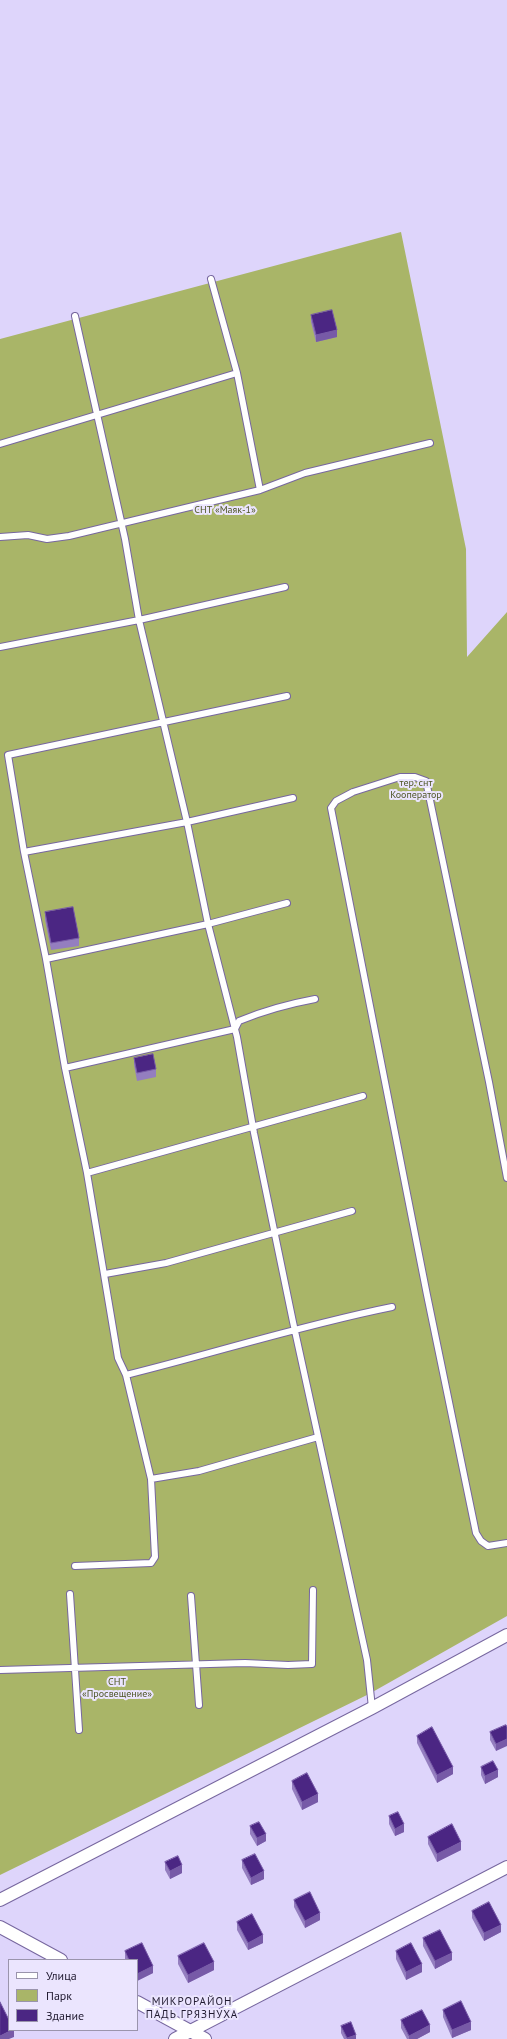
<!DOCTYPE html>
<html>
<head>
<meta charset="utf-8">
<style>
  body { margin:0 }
  #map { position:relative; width:507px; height:2039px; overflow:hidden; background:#ded5fb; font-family:"PT Sans",sans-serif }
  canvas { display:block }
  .legend { position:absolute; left:8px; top:1959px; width:130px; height:72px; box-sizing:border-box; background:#ebe5fe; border:1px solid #9a94ac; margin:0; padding:5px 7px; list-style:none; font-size:12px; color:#201a30 }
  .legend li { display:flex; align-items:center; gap:8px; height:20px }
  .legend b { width:20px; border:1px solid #9a94ac }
</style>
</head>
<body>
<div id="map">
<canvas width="507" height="2039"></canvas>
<ul class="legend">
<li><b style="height:5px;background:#fff"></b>Улица</li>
<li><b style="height:11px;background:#a9b568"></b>Парк</li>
<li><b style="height:11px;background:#4b2683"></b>Здание</li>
</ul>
</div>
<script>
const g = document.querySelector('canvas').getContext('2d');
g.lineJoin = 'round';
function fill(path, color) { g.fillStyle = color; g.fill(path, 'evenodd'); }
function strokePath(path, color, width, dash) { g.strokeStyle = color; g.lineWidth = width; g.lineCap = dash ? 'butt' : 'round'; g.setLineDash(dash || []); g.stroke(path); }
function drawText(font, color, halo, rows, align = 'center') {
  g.font = font + ' "PT Sans",sans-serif'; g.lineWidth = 4; g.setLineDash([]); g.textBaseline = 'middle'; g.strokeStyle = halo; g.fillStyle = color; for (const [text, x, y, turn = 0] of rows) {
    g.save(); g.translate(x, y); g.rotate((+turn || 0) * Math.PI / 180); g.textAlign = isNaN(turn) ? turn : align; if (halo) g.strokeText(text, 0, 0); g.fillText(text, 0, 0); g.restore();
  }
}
fill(new Path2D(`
  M401,232L466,549L467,657L507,612V1616L369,1694L0,1875V339Z`), '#a9b568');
const service = new Path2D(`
  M211,279L237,373L260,490
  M75,316L125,539L139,620L187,822L208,924L237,1037L254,1133L293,1322L367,1660L372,1708
  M0,444L237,373
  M0,537L28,535L47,539L69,536L260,490L305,473L430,443
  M0,647L139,620L285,587
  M24,852L187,822L293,798
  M46,959L208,924L287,903
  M65,1068L235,1029L239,1021C263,1011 288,1004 315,999
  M87,1173L363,1096
  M507,1178L489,1082L426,781L415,777H400L353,792L336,801L331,808L427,1295L476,1533L481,1541L488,1546L507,1543
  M105,1274L166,1263L352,1211
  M126,1375C215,1353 302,1325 392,1307
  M151,1479L199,1471L318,1437
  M75,1566L151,1563L155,1557L151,1479L126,1375L118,1358L87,1173L65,1068L46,959L24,852L8,755L287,696
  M70,1594L79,1730
  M191,1596L199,1705
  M0,1670L245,1663L288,1665L312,1664L313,1590`);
const minor = new Path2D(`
  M0,1900L372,1708L507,1635
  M0,1927L61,1960
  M137,2002L205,2039
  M175,2039L507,1867`);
strokePath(service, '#77679f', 8);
strokePath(minor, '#77679f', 14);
strokePath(service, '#fff', 6);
strokePath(minor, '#fff', 12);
fill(new Path2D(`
  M311,315L337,337L316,342L311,322Z
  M45,912L79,938V946L51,950L45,920Z
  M134,1058L156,1069V1077L137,1081L134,1065Z
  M506,1725L496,1751L490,1740V1732Z
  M417,1736L453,1774L437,1783L417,1743Z
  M481,1767L498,1777L485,1784L481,1775Z
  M292,1781L318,1802L302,1810L292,1789Z
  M389,1816L404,1832L395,1836L389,1824Z
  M250,1826L266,1841L257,1846L250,1834Z
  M428,1837L461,1850L437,1862L428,1844Z
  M242,1860L264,1879L251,1885L242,1868Z
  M165,1862L182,1873L170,1879L165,1870Z
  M294,1900L320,1920L305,1928L294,1907Z
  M472,1911L501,1932L484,1941L472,1918Z
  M237,1922L263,1943L248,1950L237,1930Z
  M423,1938L452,1960L435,1969L423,1946Z
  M142,1943L153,1966V1973L137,1981V1960H125V1951Z
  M396,1951L422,1972L406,1980L396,1959Z
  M178,1956L214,1970L188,1983L178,1964Z
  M443,2010L471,2030L452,2038L443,2017Z
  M401,2020L430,2032L417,2039H407L401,2028Z
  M341,2026L356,2039H344L341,2033Z`), '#947ebf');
fill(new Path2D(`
  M337,330V337L316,342V335Z
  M507,1739V1746L496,1751V1744Z
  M453,1767V1774L437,1783V1775Z
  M498,1770V1777L485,1784V1776Z
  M318,1794V1802L302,1810V1802Z
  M404,1824V1832L395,1836V1829Z
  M266,1834V1841L257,1846V1838Z
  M461,1842V1850L437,1862V1854Z
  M182,1865V1873L170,1879V1871Z
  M264,1871V1879L251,1885V1878Z
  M320,1913V1920L305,1928V1921Z
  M501,1925V1932L484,1941V1933Z
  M263,1935V1943L248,1950V1943Z
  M452,1953V1960L435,1969V1961Z
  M214,1962V1970L188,1983V1975Z
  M422,1964V1972L406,1980V1972Z
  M153,1966V1973L137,1981V1974Z
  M471,2022V2030L452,2038V2030Z
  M430,2025V2032L417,2039H409V2036Z
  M12,2030H14V2037L9,2039H0V2036Z
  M356,2035V2039H347V2038Z`), '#775aa7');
const building = new Path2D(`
  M332,310L337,330L316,335L311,315Z
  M73,907L79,938L51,943L45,912Z
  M153,1054L156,1069L137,1073L134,1058Z
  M506,1725L507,1727V1739L496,1744L490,1732Z
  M432,1727L453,1767L437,1775L417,1736Z
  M493,1761L498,1770L485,1776L481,1767Z
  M307,1773L318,1794L302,1802L292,1781Z
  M398,1812L404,1824L395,1829L389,1816Z
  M259,1822L266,1834L257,1838L250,1826Z
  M452,1824L461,1842L437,1854L428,1837Z
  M255,1854L264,1871L251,1878L242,1860Z
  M178,1856L182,1865L170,1871L165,1862Z
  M310,1892L320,1913L305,1921L294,1900Z
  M489,1902L501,1925L484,1933L472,1911Z
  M252,1914L263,1935L248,1943L237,1922Z
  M440,1930L452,1953L435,1961L423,1938Z
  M142,1943L153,1966L137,1974V1960H129L125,1951Z
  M204,1943L214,1962L188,1975L178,1956Z
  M411,1943L422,1964L406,1972L396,1951Z
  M461,2001L471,2022L452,2030L443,2010Z
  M0,2002L9,2020V2030H12L0,2036Z
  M422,2010L430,2025L409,2036L401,2020Z
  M351,2022L356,2035L347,2038L341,2026Z`);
fill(building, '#4b2683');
strokePath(building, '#775aa7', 1);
drawText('10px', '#4e5625', '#ebe5fe', [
  ["СНТ «Маяк-1»",225,510],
  ["тер. снт",416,783],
  ["Кооператор",416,795],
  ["СНТ",117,1682],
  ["«Просвещение»",117,1694]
]);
g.letterSpacing = '1px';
drawText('11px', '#201a30', '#ebe5fe', [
  ["МИКРОРАЙОН",192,2002],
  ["ПАДЬ ГРЯЗНУХА",192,2015]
]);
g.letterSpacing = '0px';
</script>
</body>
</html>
